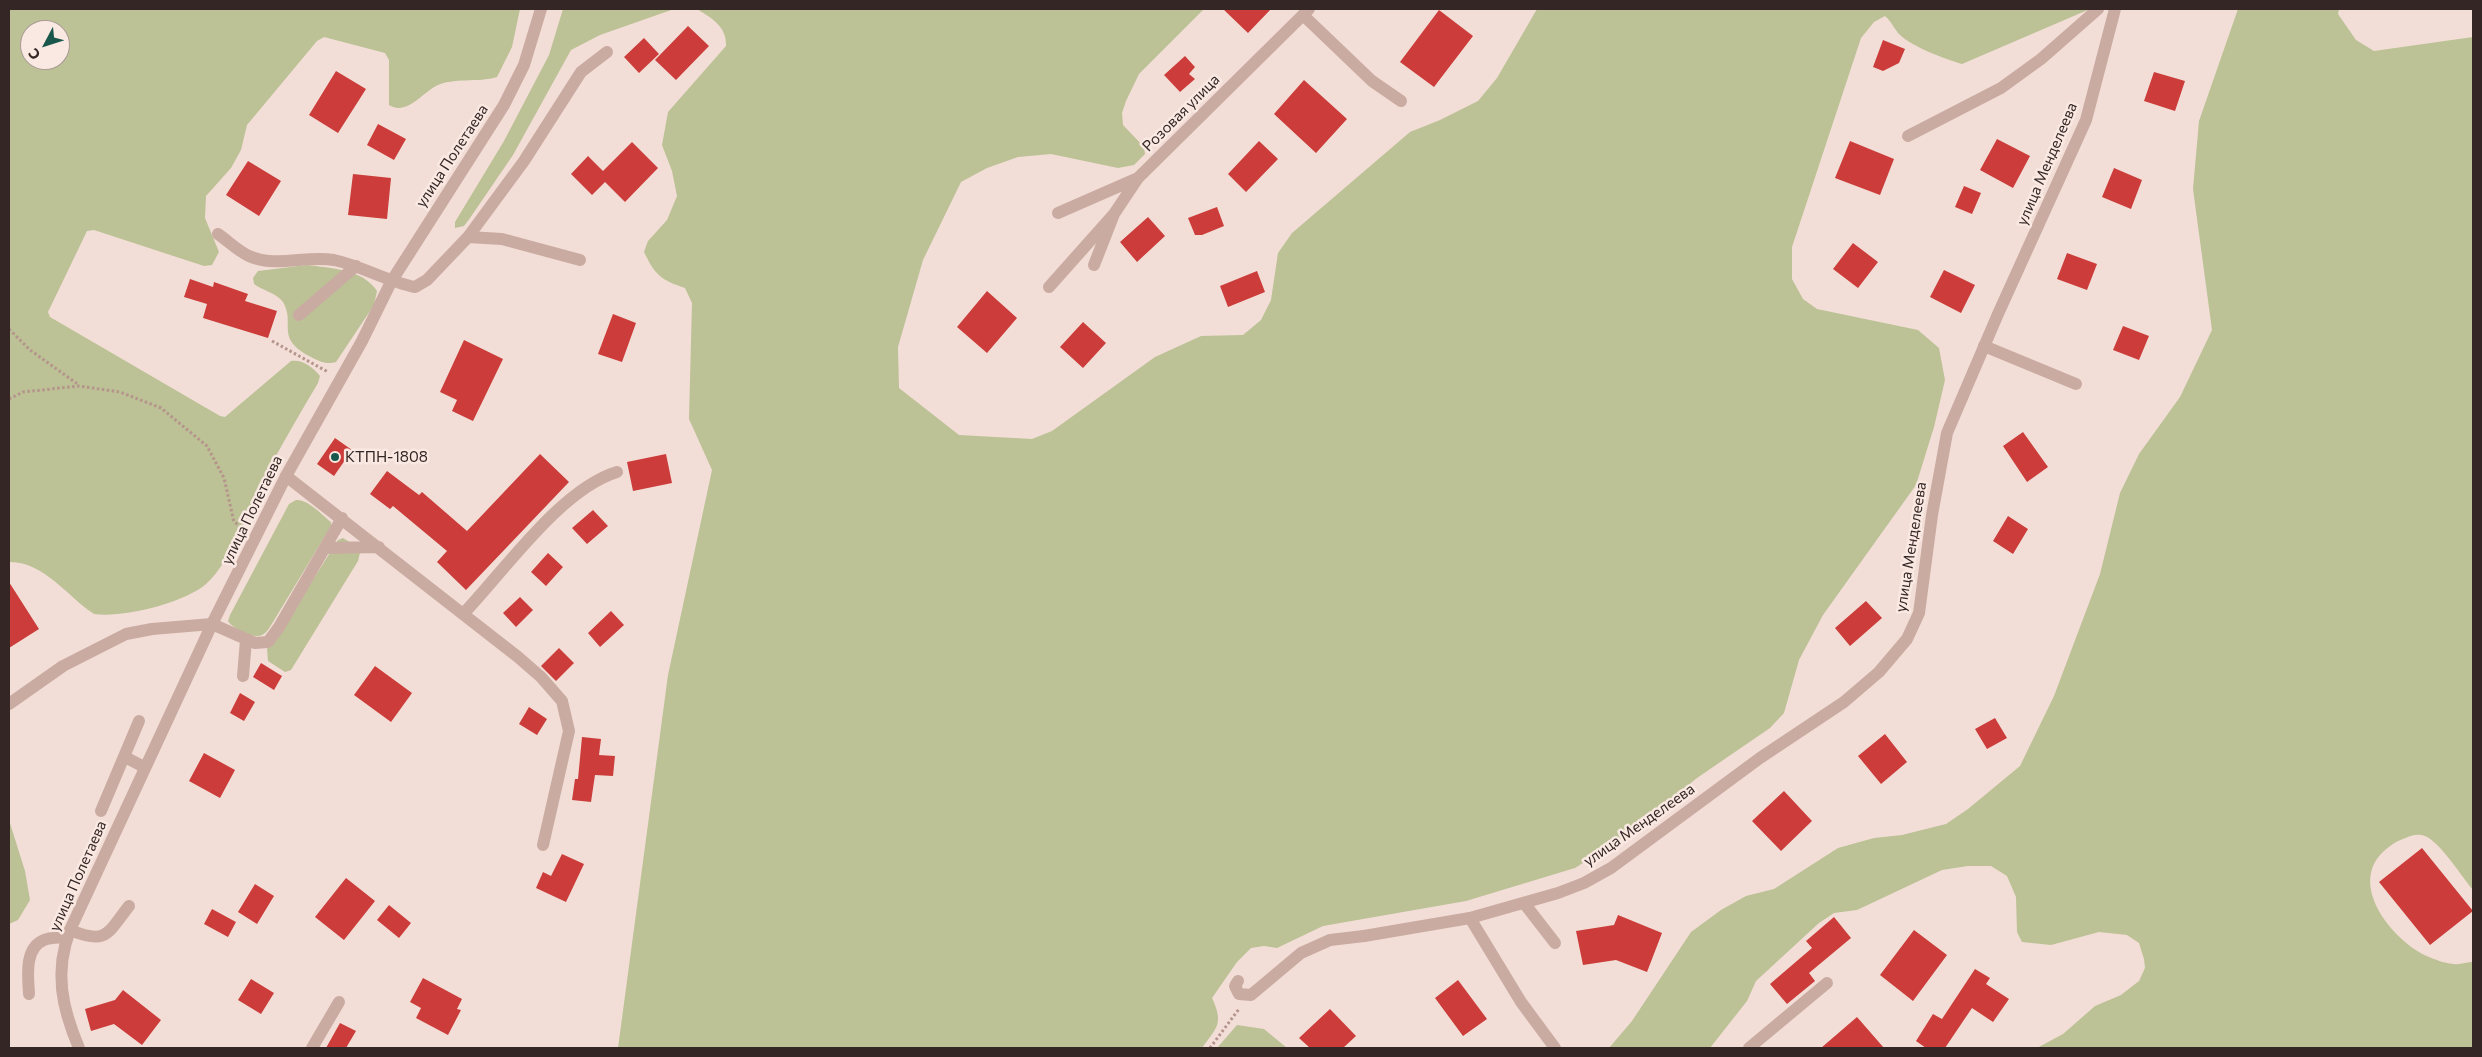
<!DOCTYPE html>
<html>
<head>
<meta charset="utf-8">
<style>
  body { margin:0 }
  #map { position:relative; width:2482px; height:1057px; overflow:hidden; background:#f2ded6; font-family:Commissioner,sans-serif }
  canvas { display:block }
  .frame { position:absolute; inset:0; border:10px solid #342625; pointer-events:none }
  .north { position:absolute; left:20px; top:20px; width:50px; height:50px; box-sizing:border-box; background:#f9e9e2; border:1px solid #aa9b96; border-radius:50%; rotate:230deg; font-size:14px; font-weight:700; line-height:20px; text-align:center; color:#342625 }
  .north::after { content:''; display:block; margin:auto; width:18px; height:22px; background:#19574d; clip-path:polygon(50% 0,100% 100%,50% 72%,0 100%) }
</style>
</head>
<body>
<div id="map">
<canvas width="2482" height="1057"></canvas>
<div class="frame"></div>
<div class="north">С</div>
</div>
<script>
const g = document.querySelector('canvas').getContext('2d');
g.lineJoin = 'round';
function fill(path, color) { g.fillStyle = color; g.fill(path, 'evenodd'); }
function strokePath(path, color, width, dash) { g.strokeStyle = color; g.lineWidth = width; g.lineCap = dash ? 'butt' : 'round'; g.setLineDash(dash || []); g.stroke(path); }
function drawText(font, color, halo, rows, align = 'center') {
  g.font = font + ' Commissioner,sans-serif'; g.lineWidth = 5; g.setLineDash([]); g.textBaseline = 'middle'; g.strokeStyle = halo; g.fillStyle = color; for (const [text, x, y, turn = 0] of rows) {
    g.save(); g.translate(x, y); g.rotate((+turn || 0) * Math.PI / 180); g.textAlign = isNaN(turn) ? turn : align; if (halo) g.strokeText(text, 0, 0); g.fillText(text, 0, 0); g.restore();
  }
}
fill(new Path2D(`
  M9,9H520L512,47L497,77C478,83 453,77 436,86C421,94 406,116 389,105V60L385,53L324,37L317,41L247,125L241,150L231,168L206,196L205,218L219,252L212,265L204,266L94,230L87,231L48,312L50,317L220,416L225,417L291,361C302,359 313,367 320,376L318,383C302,410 286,437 271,465C255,497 231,563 206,584C184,603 123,618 94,614C67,596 43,561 9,562ZM30,30H60V60H30Z
  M563,9H674L600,35L571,50L513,155L470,218L464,226L455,228V222L504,141L549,55Z
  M697,9H1204L1139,74L1126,101L1122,113L1123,125L1144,147L1145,154L1134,165L1118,168L1051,154L1018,157L987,168L961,182L923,260L898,347L899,388L959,435L1032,439L1052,431L1155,357L1201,336L1243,335L1261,320L1271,300L1278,253L1292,233L1410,132L1440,120L1478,101L1497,78L1537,9H2090L1962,64C1945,59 1913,47 1900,35C1894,29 1892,22 1885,16L1874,22L1861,38L1792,247V279L1803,299L1817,309L1918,330L1939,348L1945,380L1934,427L1916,485L1823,615L1799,660L1784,713L1770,728L1697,778L1624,837L1575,868L1466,901L1323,926L1277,948L1264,946L1251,948L1237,962L1212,998C1224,1024 1217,1027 1202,1048H618L668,675L712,470L689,419L692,303L685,288C661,280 655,275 644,252L648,241L667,220L677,196L672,171L662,145L668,112L726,46C727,27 712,18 697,9Z
  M2238,9H2339L2338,14L2356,40L2374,51L2473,37V890C2462,877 2441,843 2425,836C2417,833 2410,836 2403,839C2394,842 2387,848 2381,854C2349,888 2395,943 2429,957C2436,960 2447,964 2454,964C2460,965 2467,962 2473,962V1048H2037L2063,1034L2095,1006L2121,995L2139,981L2145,968L2144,959L2139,943L2127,935L2099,932L2051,945L2022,942L2017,932L2016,897L2007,876L1991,866H1968L1942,870L1857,910L1834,913L1819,923L1756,981L1747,1001L1710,1048H1609L1632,1021L1691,932L1721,910L1746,896L1774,889L1838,848L1874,838L1902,835L1946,824L1968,809L2020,766L2054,696L2100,574L2120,493L2139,454L2180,397L2212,330L2193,189L2199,121Z
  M307,265C330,268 363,269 377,291L374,305L336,362C326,365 319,361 311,357C274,338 296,324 283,302C278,294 262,290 254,284L253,278L258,271Z
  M296,500C308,499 322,515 331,522V526L273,622C270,627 265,636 258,636C250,637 231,627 228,621L230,615L289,504Z
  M343,538L356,546L360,553L358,561L291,670L285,672L268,661L267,649L275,640L338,540Z
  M9,820L25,871L30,900L18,920L9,924Z
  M1237,1025L1264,1029L1287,1048H1217Z`), '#bcc196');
fill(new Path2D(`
  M1223,9H1271L1248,33Z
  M1439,10L1473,36L1434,87L1400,62Z
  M688,26L709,46L676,80L655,60Z
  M644,38L659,54L639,73L624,57Z
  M1883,40L1905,49L1899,63L1883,71L1873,67Z
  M1185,56L1195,67L1189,74L1195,79L1180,92L1164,75Z
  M336,71L366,89L338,133L309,115Z
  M2154,72L2185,81L2175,111L2144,101Z
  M1304,80L1347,119L1316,153L1274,114Z
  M378,124L406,139L394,160L367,145Z
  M1997,139L2030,156L2013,188L1980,170Z
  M1259,141L1278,159L1246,192L1228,174Z
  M1850,141L1894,159L1880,195L1835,178Z
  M632,142L658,168L625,202L605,182L592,195L571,174L588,156L603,171Z
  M248,161L281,181L259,216L226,195Z
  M2114,168L2142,180L2131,209L2102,197Z
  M353,174L391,178L387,219L348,215Z
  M1964,186L1981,193L1972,214L1955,207Z
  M1217,207L1224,226L1202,235H1195L1188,218Z
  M1148,217L1165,236L1137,262L1120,242Z
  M1853,243L1878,262L1858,288L1833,269Z
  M2067,253L2097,264L2087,290L2057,279Z
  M1944,270L1975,285L1961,313L1930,297Z
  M1257,271L1265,292L1228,307L1220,286Z
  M190,279L213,287L214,282L248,294L245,301L277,311L268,338L203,318L207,304L184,297Z
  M987,291L1017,318L987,353L957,327Z
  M613,314L636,323L622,362L598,354Z
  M1083,322L1106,343L1083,368L1060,347Z
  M2123,326L2149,336L2139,360L2113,350Z
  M464,340L503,359L473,421L452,411L457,400L440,392Z
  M2023,432L2048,467L2027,482L2003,446Z
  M335,438L352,450L334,476L317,464Z
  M540,454L569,482L466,590L437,562L447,551L393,506L390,509L370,494L387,471L419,495L422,492L467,531Z
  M666,454L672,483L633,491L627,462Z
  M593,510L608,526L587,544L572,528Z
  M2008,516L2028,529L2013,554L1993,541Z
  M548,553L563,567L546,586L531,572Z
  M9,582L39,629L9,648Z
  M520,597L533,610L516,627L503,613Z
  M1866,601L1882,618L1850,646L1835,628Z
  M611,611L624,625L600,647L588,633Z
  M559,648L574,663L556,681L541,666Z
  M261,663L282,676L274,690L253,677Z
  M375,666L412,693L391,722L354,695Z
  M240,693L255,702L244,721L230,713Z
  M529,707L547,719L537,735L519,724Z
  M1995,718L2007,738L1987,749L1975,729Z
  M1885,734L1907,762L1881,784L1858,756Z
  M582,737L601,739L599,755L615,756L613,776L595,775L591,802L572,800L575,779H578Z
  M204,753L235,770L220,798L189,781Z
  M1784,791L1812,821L1781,851L1752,821Z
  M2422,848L2473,911L2430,945L2379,882Z
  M562,854L584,864L566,902L536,888L543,872L551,876Z
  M346,878L375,901L344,940L315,917Z
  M255,884L274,896L257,924L238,912Z
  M389,905L411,923L399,938L377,920Z
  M212,909L236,922L228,937L204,924Z
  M1618,915L1662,933L1647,972L1616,960L1583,965L1576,931L1614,925Z
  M1834,917L1851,938L1809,973L1815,981L1787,1004L1770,984L1812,948L1806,941Z
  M1914,930L1947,955L1913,1001L1880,975Z
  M1975,969L1990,978L1986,984L2009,999L1993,1022L1972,1008L1945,1048H1926L1916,1041L1933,1014L1942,1019Z
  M423,978L462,999L457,1009L461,1010L448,1035L416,1018L421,1008L410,1002Z
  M251,979L274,993L261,1014L238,1000Z
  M1458,980L1487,1019L1463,1036L1435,998Z
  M123,990L161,1020L142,1045L114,1024L91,1031L85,1009L115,1000Z
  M1330,1009L1356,1036L1343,1048H1310L1299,1038Z
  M1857,1017L1884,1048H1821Z
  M340,1023L356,1031L346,1048H326Z`), '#cb3c3a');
strokePath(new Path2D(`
  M9,329L30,350L79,385
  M272,341L328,372
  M9,399L23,392L79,386L120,392L161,408L207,446L224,478L234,522L243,528
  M1210,1048L1239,1009`), '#b5948c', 3, [2.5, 2.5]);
strokePath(new Path2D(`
  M1303,15L1372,81L1401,101
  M1908,136L2001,88L2041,59L2098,9
  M1058,213L1138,178L1309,9
  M218,234C228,241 238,251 249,256C275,268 307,255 334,260C362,266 386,281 415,287L427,280L468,237L524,161L581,72L607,52
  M468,237L502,239L580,260
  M1094,265L1114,214L1138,178
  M1049,287L1114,214
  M299,315L356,266
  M1984,346L2076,384
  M286,476L518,657L541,677L562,701L569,731L543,845
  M325,548L379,547
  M464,613C505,570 561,489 617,472
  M243,676L246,640
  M9,704L63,666L126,634L152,629L212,624L255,643L268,642L279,627L342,518
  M125,757L144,767
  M101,811L139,721
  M1524,903L1555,943
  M1470,918L1521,1002L1555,1048
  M70,930C107,945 107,934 129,906
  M1238,981L1235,986L1239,994L1251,995L1301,953L1330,940L1364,936
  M29,994C28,977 24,948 44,940C50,937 61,938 67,937
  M312,1048L339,1002
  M1749,1048L1827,983`), '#caaba2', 12);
strokePath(new Path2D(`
  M1364,936L1470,918L1558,893L1584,883L1611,868L1760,758L1844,702L1879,672L1907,639L1919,613L1932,515L1947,433L1998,314L2086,120L2115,9
  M79,1048C62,1008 54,972 70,930L212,624L286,476L362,341L391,282L504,105L524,65L541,9`), '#caaba2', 12);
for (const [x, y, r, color] of [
  [335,457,5,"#19574d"]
]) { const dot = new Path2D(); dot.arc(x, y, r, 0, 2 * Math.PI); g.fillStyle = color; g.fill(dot); strokePath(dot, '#f9e9e2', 2); }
drawText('15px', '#342625', '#f9e9e2', [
  ["Розовая улица",1181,113,-45],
  ["улица Полетаева",452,156,-57],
  ["улица Менделеева",2047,164,-67],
  ["улица Полетаева",252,510,-64],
  ["улица Менделеева",1911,547,-81],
  ["улица Менделеева",1639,825,-35],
  ["улица Полетаева",78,876,-66]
]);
drawText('15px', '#342625', '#f9e9e2', [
  ["КТПН-1808",345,457]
], 'left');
</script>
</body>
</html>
